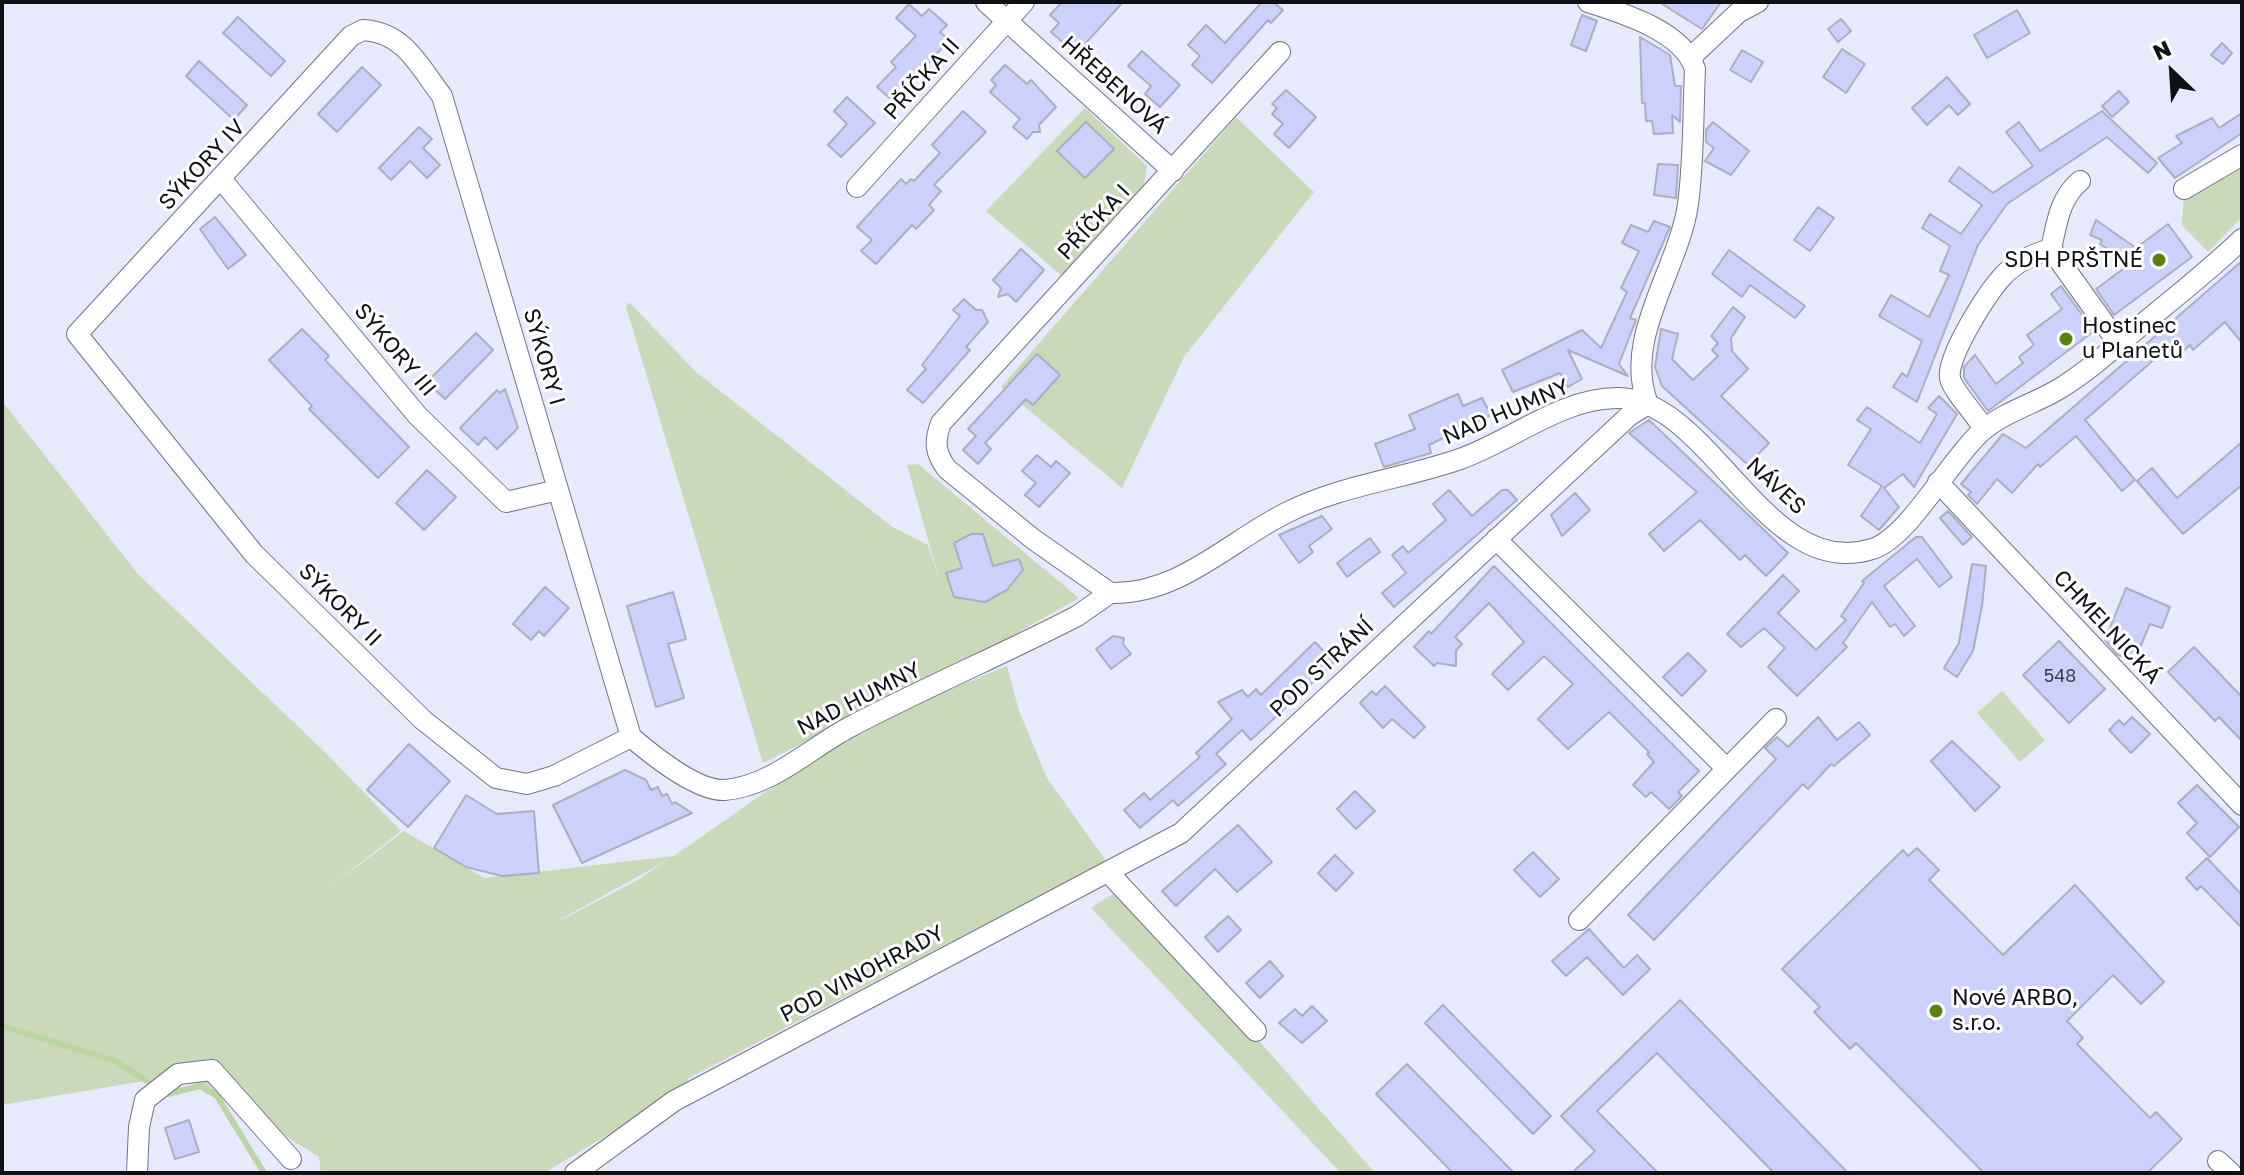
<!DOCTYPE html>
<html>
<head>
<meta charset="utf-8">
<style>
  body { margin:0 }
  #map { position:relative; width:2244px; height:1175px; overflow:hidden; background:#e7eafc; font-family:"Golos Text",sans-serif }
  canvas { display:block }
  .frame { position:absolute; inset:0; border:4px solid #0f1016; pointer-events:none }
  .north { position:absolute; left:2132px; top:32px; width:80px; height:80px; -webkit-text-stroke:6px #fff; paint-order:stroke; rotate:335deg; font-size:22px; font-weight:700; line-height:32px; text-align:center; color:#0f1016 }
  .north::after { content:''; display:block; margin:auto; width:28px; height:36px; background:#0f1016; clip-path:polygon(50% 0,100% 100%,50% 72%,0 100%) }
</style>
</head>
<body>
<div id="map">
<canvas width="2244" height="1175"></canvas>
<div class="frame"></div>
<div class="north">N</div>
</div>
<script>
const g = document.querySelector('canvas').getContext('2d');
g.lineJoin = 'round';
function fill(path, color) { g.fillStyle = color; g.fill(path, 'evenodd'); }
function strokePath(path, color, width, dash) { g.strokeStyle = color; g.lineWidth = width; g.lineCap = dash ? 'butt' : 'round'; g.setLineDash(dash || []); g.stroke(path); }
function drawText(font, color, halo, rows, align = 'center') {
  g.font = font + ' "Golos Text",sans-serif'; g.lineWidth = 6; g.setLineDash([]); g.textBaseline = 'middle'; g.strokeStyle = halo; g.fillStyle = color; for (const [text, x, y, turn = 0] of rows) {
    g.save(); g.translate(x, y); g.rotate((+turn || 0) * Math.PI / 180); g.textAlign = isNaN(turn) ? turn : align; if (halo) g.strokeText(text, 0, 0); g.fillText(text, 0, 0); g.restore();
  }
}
fill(new Path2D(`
  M1085,108L1147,166L1144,186L1062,276L986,211Z
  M1236,117L1314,192L1184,357L1122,488L1001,387Z
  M2242,155V217L2208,252L2182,225L2184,189Z
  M629,302L695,371L891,526L928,545L940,582L907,465L918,464L1079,598L964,663L763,763L626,307Z
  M2,401L138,574L327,754L401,831L325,891L404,831L484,878L674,856L808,762L929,698L1007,666L1019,711L1047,778L1106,861L687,1079L691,1085L544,1173H321L319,1157L185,1074L2,1105ZM666,861L636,881L561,920V919Z
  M2002,691L2045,740L2020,762L1977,713Z
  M1124,887L1375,1173H1341L1091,908Z`), '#c9d9ba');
strokePath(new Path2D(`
  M2,1026L113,1060L168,1094L200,1086L217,1096L264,1173`), '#bbd5a2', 6);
const building = new Path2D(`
  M1062,2H1123L1076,54L1051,32L1059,23L1050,15Z
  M1262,2H1273L1283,10L1271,23L1268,20L1212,83L1192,65L1200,56L1188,45L1206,25L1225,43Z
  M1659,2H1721L1702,29Z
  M909,4L922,16L929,9L947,25L940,32L949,40L894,102L877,87L896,67L891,62L916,36L896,18Z
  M2017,10L2030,33L1987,58L1974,35Z
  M1582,15L1597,21L1586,51L1571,45Z
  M238,17L285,61L271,76L223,33Z
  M1841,19L1851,31L1838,42L1828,29Z
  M1640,37L1670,55L1675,86H1681L1680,122L1672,115L1673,133L1654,134L1652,121H1646L1645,103H1642Z
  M2222,43L2232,53L2223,64L2211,55Z
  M1842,49L1865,64L1846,93L1823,77Z
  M1742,50L1763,62L1751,82L1730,70Z
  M1142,51L1180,85L1160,107L1145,94L1151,86L1128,66Z
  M199,61L247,105L234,120L186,76Z
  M1005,65L1027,84L1031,80L1056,107L1039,125L1040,132H1033L1027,139L1013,127L1020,119L990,92L996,85L991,80Z
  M362,67L381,85L337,132L318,114Z
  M1947,77L1970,104L1958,115L1949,105L1927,125L1912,108Z
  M1286,90L1316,117L1289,148L1274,134L1283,124L1272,114L1277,108L1272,104Z
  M2119,91L2129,102L2112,117L2102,106Z
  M847,97L875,123L841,157L828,145L847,124L834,111Z
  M963,111L986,132L934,185L941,191L929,205L934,210L916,229L912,225L876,264L861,251L872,240L857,227L901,179L906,184L911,179L914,181L940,153L932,145Z
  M2102,111L2157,163L2148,173L2107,137L2007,204L1978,245L1917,402L1893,387L1902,373L1907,377L1922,341L1879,316L1891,295L1929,317L1949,275L1940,271L1950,246L1922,228L1930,214L1961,234L1982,205L1949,181L1959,167L1993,193L2033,166L2006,132L2019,122L2040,151Z
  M2242,113V133L2175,178L2158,158L2182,143L2176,136L2212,118L2219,128Z
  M1086,122L1114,149L1085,178L1057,151Z
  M1713,122L1749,151L1731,175L1705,161L1714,148L1706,142V130Z
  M419,127L432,139L423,148L440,165L427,178L410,161L391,180L379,168Z
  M1658,164L1678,165L1676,198L1654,195Z
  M1818,207L1834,218L1810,251L1794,240Z
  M215,217L246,255L228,269L200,229Z
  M2096,220L2136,248L2168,224L2192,257L2114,315L2096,289L2130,264L2100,244L2102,240L2090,235Z
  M1654,221L1670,227L1630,318L1636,320L1619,364L1628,376L1568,350L1582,379L1568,387L1560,373L1513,392L1502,370L1582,330L1601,348L1627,292L1621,288L1639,251L1622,243L1631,225L1648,232Z
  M1021,249L1044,270L1016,302L1008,294L998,297L1001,288L993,280Z
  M1729,250L1805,306L1795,318L1750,285L1742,297L1712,274Z
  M2242,261V343L2225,322L2193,350L2190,345L2181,353L2173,343L2085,420L2135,480L2122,491L2076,436L2040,467L2038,464L2012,493L1997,479L1977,504L1968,495L1971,492L1961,484L2003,434L2026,448Z
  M2061,286L2094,331L1988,411L1964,378V367L1975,355L1996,384L2023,363L2019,357L2034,345L2027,335L2062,309L2051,294Z
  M964,299L976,310H982L988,322L966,347L970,350L923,403L907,390L926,369L922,365L960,316L953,310Z
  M1733,307L1745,317L1731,338L1732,351L1748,369L1721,396L1769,443L1748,465L1662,386L1655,367L1661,329L1678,334L1672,359L1693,380L1718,356L1712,350L1718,343L1711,336Z
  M302,329L329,356L325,360L409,447L378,478L309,409L312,406L269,360Z
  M476,333L493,350L445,399L427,382Z
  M1037,354L1060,375L1033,405L1026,399L985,443L991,449L978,464L963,450L976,436L968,429Z
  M505,389L518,428L497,449L485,437L478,445L460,428L497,390L500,393Z
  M1458,394L1463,406L1482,398L1491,415L1429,445L1431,453L1384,467L1375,444L1415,429L1409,415Z
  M1939,396L1957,414L1914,487L1903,474L1884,488L1899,507L1879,530L1861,516L1882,486L1848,465L1871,429L1857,420L1867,407L1920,443L1937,414L1928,408Z
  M1649,420L1788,553L1766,576L1745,555L1740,560L1700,520L1664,551L1649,534L1697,492L1629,433Z
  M2242,442V485L2183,534L2137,481L2152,468L2177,498Z
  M1037,455L1051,467L1056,461L1070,473L1039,507L1025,495L1036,483L1022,471Z
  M427,470L456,497L424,530L396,503Z
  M1449,490L1472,516L1502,490H1508L1517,500L1394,607L1382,593L1406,573L1392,555L1403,546L1408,553L1446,520L1433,504Z
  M1575,493L1590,510L1562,536L1551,515Z
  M1948,511L1972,537L1963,545L1940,518Z
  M1322,516L1332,529L1309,546L1313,552L1299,563L1279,535Z
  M971,534H983L993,566L1019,559L1023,570L1007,590L985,602L954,597L946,573L962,568L954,543Z
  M1916,537H1922L1952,577L1939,587L1917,559L1884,586L1915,626L1904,636L1895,624L1890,627L1872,602L1843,643L1847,647L1797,696L1768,667L1785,648L1764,628L1741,647L1727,634L1783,575L1799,591L1778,613L1816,650L1846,620L1841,616L1864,583L1862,581Z
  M1370,538L1380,552L1347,577L1337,563Z
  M1972,564L1986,566L1982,606L1973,651L1957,677L1944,668L1959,643Z
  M1494,566L1699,771L1678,792L1682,796L1669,809L1651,792L1646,797L1633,785L1654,762L1647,754L1649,752L1609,712L1568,749L1538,719L1573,684L1544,656L1508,690L1492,674L1524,642L1489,603L1455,637L1462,644L1456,651V666L1437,663L1434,666L1414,647L1429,631L1431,634Z
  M545,587L569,608L544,636L539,631L531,640L513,624Z
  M2126,588L2170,607L2162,628L2150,624L2134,661L2118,655L2105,640Z
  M673,592L686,639L668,644L684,698L656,707L627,606Z
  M1113,636L1124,638L1123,644L1131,654L1111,669L1096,649Z
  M2059,641L2105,689L2069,723L2023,675Z
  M1315,642L1334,662L1251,740L1242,730L1216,754L1226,764L1178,806L1173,800L1140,828L1124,810L1144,793L1150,800L1200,757L1196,753L1232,719L1218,702L1242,690L1248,697L1256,689L1261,695Z
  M2194,647L2242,697V741L2219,717L2215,721L2168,672Z
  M1688,653L1706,671L1682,696L1663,677Z
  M1385,686L1425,727L1414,738L1392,719L1383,728L1360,703L1372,691L1376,695Z
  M1818,717L1837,740L1859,722L1870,735L1834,766L1831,764L1808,789L1803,784L1654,940L1628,915L1776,759L1765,748L1777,737L1788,747Z
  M2132,717L2150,734L2131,753L2109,730L2119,720L2124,725Z
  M1952,741L2000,787L1975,811L1931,761Z
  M409,744L450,781L408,827L367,790Z
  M625,770L646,780L651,790L658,787L662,796L667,794L672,804L675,802L692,813L582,863L553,805Z
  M2197,785L2239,827L2210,857L2187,833L2197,823L2178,803Z
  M1355,791L1375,811L1356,829L1337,809Z
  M466,795L497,814L534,811L539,873L502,876L466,867L434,848Z
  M1238,825L1272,862L1237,892L1215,869L1176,906L1162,891Z
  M1917,848L1939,870L1929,880L2003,955L2075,885L2164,982L2141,1004L2113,975L2067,1021L2083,1038L2077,1044L2150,1118L2156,1112L2182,1139L2147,1173H1984L1856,1043L1850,1049L1814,1012L1820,1007L1782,969L1903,850L1908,856Z
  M1533,852L1559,879L1540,897L1514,870Z
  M1335,855L1353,873L1336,891L1318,873Z
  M2207,858L2242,895V928L2201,886L2197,890L2186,878Z
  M1228,916L1241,930L1218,952L1205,937Z
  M1589,929L1624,968L1637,955L1650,969L1623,995L1587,957L1566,976L1552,961Z
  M1270,961L1283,976L1260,998L1246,983Z
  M1680,1000L1715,1036L1848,1173H1774L1657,1053L1597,1111L1658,1173H1572L1595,1151L1561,1116Z
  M1443,1005L1551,1116L1533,1134L1425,1023Z
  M1312,1006L1327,1021L1302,1043L1279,1023L1295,1009L1302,1016Z
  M1407,1064L1514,1173H1453L1376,1094Z
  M189,1120L199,1152L175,1159L165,1128Z`);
fill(building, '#ccd1fb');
strokePath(building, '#acaebf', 2);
const street = new Path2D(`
  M986,2L1173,171
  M1588,2C1622,13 1683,31 1695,69C1693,113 1694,160 1688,204C1679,269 1622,338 1648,404
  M363,30C404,32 419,66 442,96L631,737L554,776L527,784L496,778L423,720L254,554L77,334L351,36Z
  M1280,52L941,423C934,442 935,453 947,469L1033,539L1110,593C1179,595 1228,542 1286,513C1341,485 1403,479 1460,459C1511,441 1562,398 1617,398C1710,397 1766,583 1872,549C1909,538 1950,459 1982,431C2004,412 2034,404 2059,389C2087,372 2114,348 2139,327C2174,298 2210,270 2242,239
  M1691,57L1739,12L1758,2
  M221,179L417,415L506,502L558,490
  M857,187L1024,2
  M2184,189L2242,155
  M2051,249L2119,344
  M1984,429C1977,416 1952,390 1950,378C1946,357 1988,292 2003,276C2016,262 2033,254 2051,249C2057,223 2059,199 2080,181
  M1938,482L2242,805
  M1496,539L1727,769
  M631,737C651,754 696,791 724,790C770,787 809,749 848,728C923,688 1002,655 1077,616L1110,593
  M1108,872L1256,1031
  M1579,920L1776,719
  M2218,1161L2231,1173
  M137,1173L139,1127L145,1100L178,1074L212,1070L291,1159
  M575,1173L674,1101L1181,833L1630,415L1648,404`);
strokePath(street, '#727484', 22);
strokePath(street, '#fff', 20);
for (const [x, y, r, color] of [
  [2159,260,8,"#57830e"],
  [2066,339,8,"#57830e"],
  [1936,1011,8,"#57830e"]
]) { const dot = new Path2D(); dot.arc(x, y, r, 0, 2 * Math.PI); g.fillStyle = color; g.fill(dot); strokePath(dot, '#fff', 3); }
drawText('18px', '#3e404f', null, [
  ["548",2060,676]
]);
drawText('22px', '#0f1016', '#fff', [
  ["PŘÍČKA II",922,79,-48],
  ["HŘEBENOVÁ",1114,85,42],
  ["SÝKORY IV",202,165,-47],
  ["PŘÍČKA I",1094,222,-47],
  ["SÝKORY III",395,350,50],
  ["SÝKORY I",544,357,74],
  ["NAD HUMNY",1506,412,-23],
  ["NÁVES",1776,486,43],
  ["SÝKORY II",340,605,45],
  ["CHMELNICKÁ",2107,627,47],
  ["POD STRÁNÍ",1322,668,-43],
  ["NAD HUMNY",859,699,-27],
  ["POD VINOHRADY",862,974,-28]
]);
drawText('22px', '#0f1016', '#fff', [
  ["SDH PRŠTNÉ",2143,260,"right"],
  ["Hostinec",2082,326],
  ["u Planetů",2082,351],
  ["Nové ARBO,",1952,998],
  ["s.r.o.",1952,1023]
], 'left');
</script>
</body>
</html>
